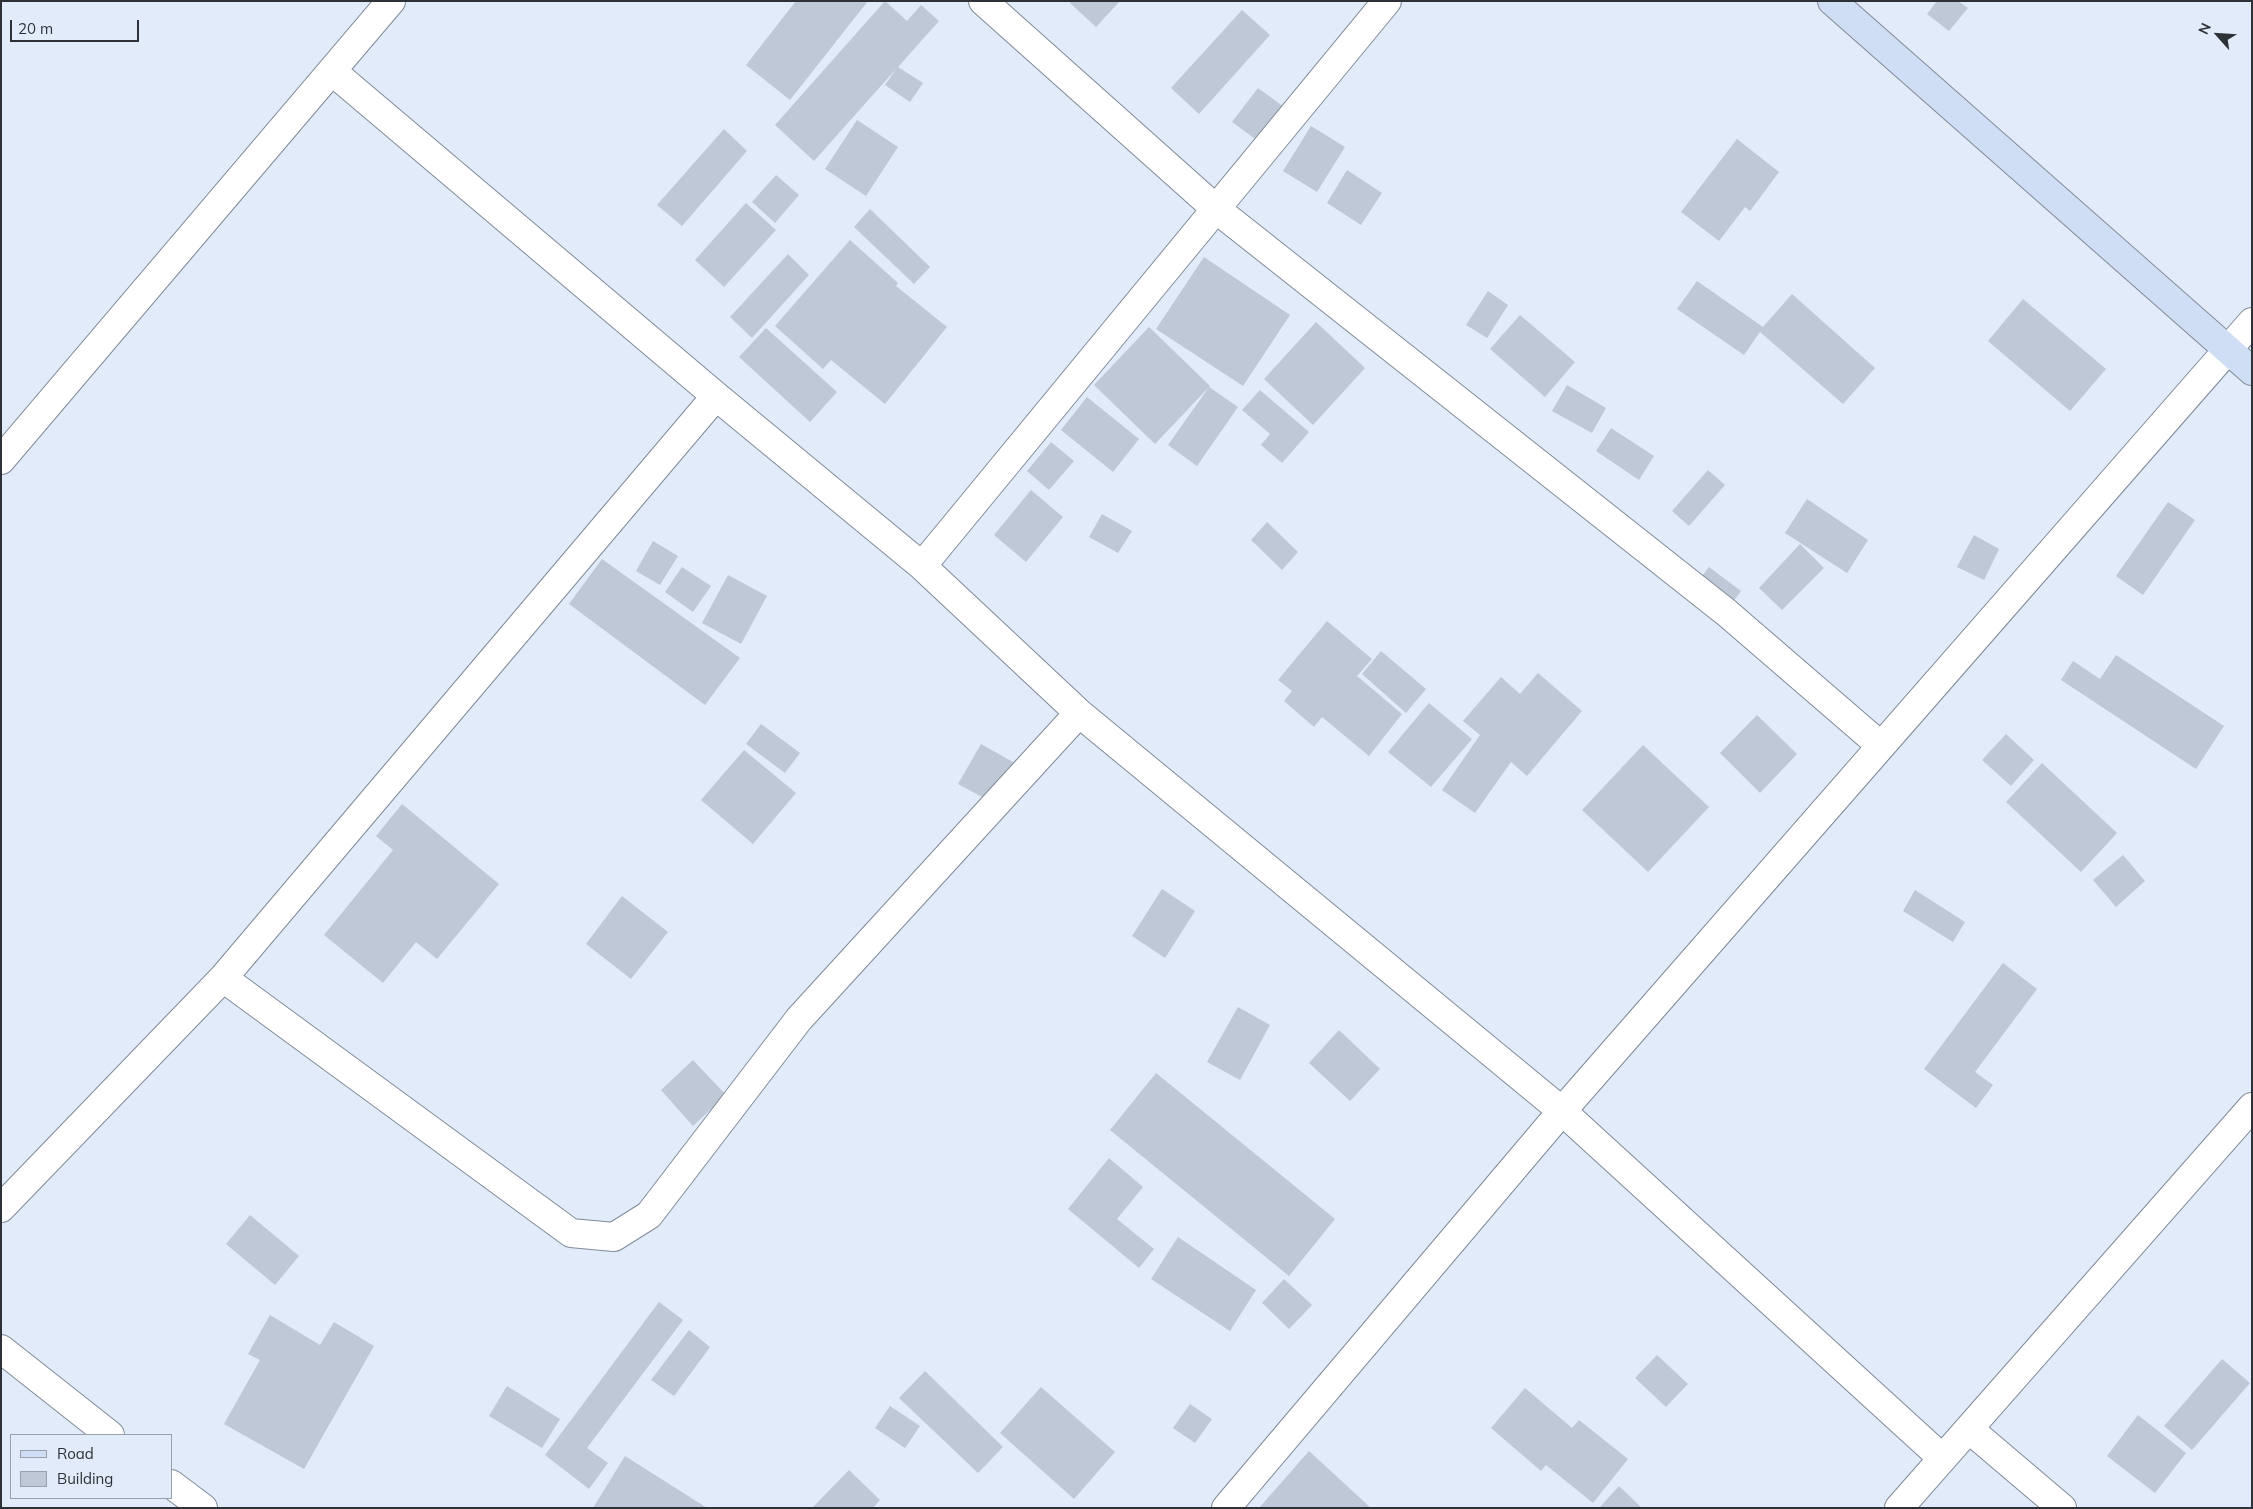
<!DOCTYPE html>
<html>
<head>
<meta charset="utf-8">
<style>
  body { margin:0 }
  #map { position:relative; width:2253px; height:1509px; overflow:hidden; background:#e1ebfa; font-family:Mulish,sans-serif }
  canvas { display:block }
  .frame { position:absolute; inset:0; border:2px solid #2e3137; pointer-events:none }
  .legend { position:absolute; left:10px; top:1434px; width:162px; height:65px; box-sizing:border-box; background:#e1ebfa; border:1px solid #99a1ac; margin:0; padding:6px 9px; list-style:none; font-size:15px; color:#2e3137 }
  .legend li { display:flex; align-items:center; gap:10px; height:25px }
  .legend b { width:25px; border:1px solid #99a1ac }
  .north { position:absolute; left:2193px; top:10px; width:50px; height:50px; -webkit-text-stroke:4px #e1ebfa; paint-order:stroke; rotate:296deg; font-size:14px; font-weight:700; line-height:20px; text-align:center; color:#2e3137 }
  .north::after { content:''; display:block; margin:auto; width:18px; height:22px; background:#2e3137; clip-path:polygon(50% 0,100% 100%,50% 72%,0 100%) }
  .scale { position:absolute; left:10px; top:20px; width:129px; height:22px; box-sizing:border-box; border:2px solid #2e3137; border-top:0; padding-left:6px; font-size:15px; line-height:18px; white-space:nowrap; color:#2e3137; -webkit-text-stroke:4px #e1ebfa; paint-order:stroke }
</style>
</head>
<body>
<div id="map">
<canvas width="2253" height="1509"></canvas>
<div class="frame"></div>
<ul class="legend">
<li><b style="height:6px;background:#cfdef4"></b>Road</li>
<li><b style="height:14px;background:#bec8d6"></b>Building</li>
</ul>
<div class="north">N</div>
<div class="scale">20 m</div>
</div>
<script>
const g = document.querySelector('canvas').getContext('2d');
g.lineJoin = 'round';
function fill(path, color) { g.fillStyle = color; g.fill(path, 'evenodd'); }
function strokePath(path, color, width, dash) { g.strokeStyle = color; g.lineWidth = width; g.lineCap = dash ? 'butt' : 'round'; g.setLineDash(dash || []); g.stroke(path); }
fill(new Path2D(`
  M796,1H868L790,100L746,65Z
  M885,1L907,21L921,5L939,21L898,67L923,83L910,102L885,85L896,69L814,161L775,125Z
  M1071,1H1120L1096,27L1070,3Z
  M1937,1H1958L1968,8L1949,31L1927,14Z
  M1242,10L1270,35L1199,114L1171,88Z
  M1258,88L1284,107L1258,141L1232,122Z
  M857,120L898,147L866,196L825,169Z
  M1311,126L1345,147L1317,192L1283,171Z
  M724,129L747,151L682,226L657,205Z
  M1737,139L1779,172L1750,211L1745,207L1719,241L1681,212Z
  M1347,170L1382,193L1361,225L1327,203Z
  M776,175L799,195L775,223L752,202Z
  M746,203L776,230L724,287L695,260Z
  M870,209L930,267L914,284L854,227Z
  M850,240L898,283L896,286L947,327L885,404L831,360L823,369L775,326Z
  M788,254L809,275L752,338L730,317Z
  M1204,257L1290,315L1243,386L1156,329Z
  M1697,281L1763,327L1792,294L1875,368L1843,404L1760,332L1744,355L1677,309Z
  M1488,291L1508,305L1487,338L1466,325Z
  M2023,299L2106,369L2070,411L1988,341Z
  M1520,315L1575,362L1545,397L1490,349Z
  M1316,322L1365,368L1313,425L1264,379Z
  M1149,327L1210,386L1155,444L1094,385Z
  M766,328L837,392L810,422L739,357Z
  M1567,385L1606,408L1592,433L1552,411Z
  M1209,387L1238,407L1197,466L1168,445Z
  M1260,390L1309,432L1282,463L1261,445L1270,434L1242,410Z
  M1087,397L1139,439L1113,472L1061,430Z
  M1611,428L1654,456L1639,480L1596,451Z
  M1051,442L1074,461L1049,490L1027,471Z
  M1708,470L1725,485L1689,526L1672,511Z
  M1031,490L1063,517L1026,562L994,535Z
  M1807,499L1868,540L1847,573L1785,533Z
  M2168,502L2195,520L2143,595L2116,576Z
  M1102,514L1132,531L1118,553L1089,537Z
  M1267,522L1298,552L1282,570L1251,540Z
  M1974,535L1999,549L1984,580L1957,567Z
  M653,541L678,556L660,585L636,571Z
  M1800,544L1824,568L1782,610L1759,588Z
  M602,559L740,658L705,705L569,604Z
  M682,567L711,586L693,612L665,592Z
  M1709,567L1741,591L1721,618L1688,594Z
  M728,575L767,596L741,644L702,623Z
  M1327,621L1372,659L1357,676L1402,714L1369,756L1322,717L1314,727L1284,701L1292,691L1278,680Z
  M1381,651L1426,689L1406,713L1362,674Z
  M2116,655L2224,726L2196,769L2061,680L2073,661L2100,679Z
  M1538,673L1582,711L1527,776L1511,762L1475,813L1442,790L1480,735L1463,721L1501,677L1520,694Z
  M1429,703L1472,739L1431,787L1388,752Z
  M1757,715L1797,754L1760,793L1720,753Z
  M761,724L800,753L785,773L746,744Z
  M2006,734L2034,760L2011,786L1982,760Z
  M981,744L1027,770L1006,810L958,784Z
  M1643,745L1709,807L1648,872L1582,810Z
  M744,750L796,793L753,844L701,800Z
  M2042,763L2117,833L2081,872L2006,802Z
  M402,804L499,884L437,959L416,942L383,983L324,935L393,850L376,836Z
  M2123,855L2145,881L2116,907L2093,880Z
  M1162,889L1195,911L1165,958L1132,936Z
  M1915,890L1965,922L1953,942L1903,911Z
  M622,896L668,932L631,979L586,944Z
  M2003,963L2037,989L1975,1072L1993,1085L1976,1108L1924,1069Z
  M1238,1007L1270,1025L1240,1080L1207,1062Z
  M1339,1030L1380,1069L1350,1101L1309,1063Z
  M693,1060L726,1095L693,1126L661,1090Z
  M1156,1073L1335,1219L1289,1276L1110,1130Z
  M1109,1158L1143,1187L1117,1219L1154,1249L1139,1268L1068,1209Z
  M250,1215L299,1256L275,1285L226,1244Z
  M1178,1237L1256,1290L1230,1331L1151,1279Z
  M1284,1279L1312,1305L1289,1329L1262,1303Z
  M659,1302L683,1320L587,1448L608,1463L589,1489L545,1455Z
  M270,1315L320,1345L334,1322L374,1346L304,1469L224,1424L260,1360L248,1354Z
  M689,1330L710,1347L674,1396L651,1380Z
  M1657,1355L1688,1384L1666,1407L1635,1378Z
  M2222,1359L2250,1383L2192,1450L2164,1426Z
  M925,1371L1003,1447L978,1473L899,1398Z
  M507,1386L560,1419L542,1448L489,1416Z
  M1041,1387L1115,1452L1074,1499L1000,1433Z
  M1525,1388L1572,1428L1579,1420L1628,1459L1593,1503L1546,1465L1541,1471L1491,1428Z
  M1190,1404L1212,1419L1195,1443L1173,1428Z
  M890,1406L920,1426L905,1448L875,1428Z
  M2138,1415L2186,1453L2155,1493L2107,1456Z
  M1309,1451L1371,1508H1259Z
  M625,1456L707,1508H593Z
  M849,1470L880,1500L873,1508H812Z
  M1619,1486L1642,1508H1599Z`), '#bec8d6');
const street = new Path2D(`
  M983,1L1216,209L1727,613L1880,745
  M333,72L716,396L922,566L1079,713L1562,1111L1942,1458
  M1,460L391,1
  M922,566L1387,1
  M223,978L571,1233L614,1237L649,1215L799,1019L1079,713
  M1,1208L223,978L716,396
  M1,1349L110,1435
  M1969,1429L2062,1508
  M171,1484L203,1508
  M1226,1508L1562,1111L2252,322
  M1899,1508L2252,1107`);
const secondary = new Path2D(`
  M1832,1L2252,371`);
strokePath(street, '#808a97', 30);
strokePath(secondary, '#808a97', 30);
strokePath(street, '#fff', 28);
strokePath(secondary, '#cfdef4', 28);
</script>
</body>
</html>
